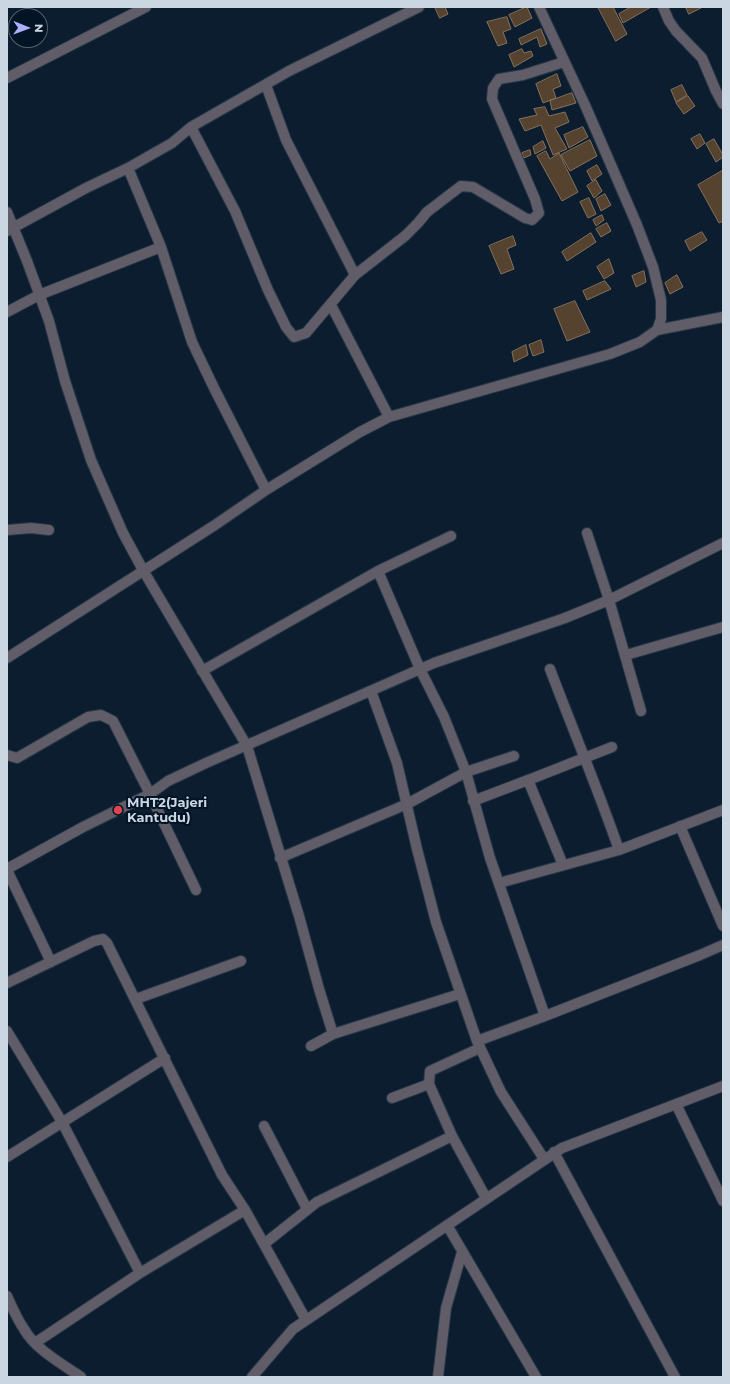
<!DOCTYPE html>
<html>
<head>
<meta charset="utf-8">
<style>
  body { margin:0 }
  #map { position:relative; width:730px; height:1384px; overflow:hidden; background:#0b1d2e; font-family:Montserrat,sans-serif }
  canvas { display:block }
  .frame { position:absolute; inset:0; border:8px solid #cad6e2; pointer-events:none }
  .north { position:absolute; left:8px; top:8px; width:40px; height:40px; box-sizing:border-box; background:#031424; border:1px solid #536270; border-radius:50%; rotate:91deg; font-size:11px; font-weight:700; line-height:16px; text-align:center; color:#cad6e2 }
  .north::after { content:''; display:block; margin:auto; width:14px; height:18px; background:#acaffb; clip-path:polygon(50% 0,100% 100%,50% 72%,0 100%) }
</style>
</head>
<body>
<div id="map">
<canvas width="730" height="1384"></canvas>
<div class="frame"></div>
<div class="north">N</div>
</div>
<script>
const g = document.querySelector('canvas').getContext('2d');
g.lineJoin = 'round';
function fill(path, color) { g.fillStyle = color; g.fill(path, 'evenodd'); }
function strokePath(path, color, width, dash) { g.strokeStyle = color; g.lineWidth = width; g.lineCap = dash ? 'butt' : 'round'; g.setLineDash(dash || []); g.stroke(path); }
function drawText(font, color, halo, rows, align = 'center') {
  g.font = font + ' Montserrat,sans-serif'; g.lineWidth = 4; g.setLineDash([]); g.textBaseline = 'middle'; g.strokeStyle = halo; g.fillStyle = color; for (const [text, x, y, turn = 0] of rows) {
    g.save(); g.translate(x, y); g.rotate((+turn || 0) * Math.PI / 180); g.textAlign = isNaN(turn) ? turn : align; if (halo) g.strokeText(text, 0, 0); g.fillText(text, 0, 0); g.restore();
  }
}
const building = new Path2D(`
  M435,7H445L448,14L440,18Z
  M527,7L532,18L515,27L509,15Z
  M598,7H613L627,34L616,41Z
  M631,7H651L623,23L619,14Z
  M686,7H700L701,8L689,14Z
  M507,17L511,29L503,32L507,43L498,46L487,22Z
  M541,29L547,44L540,47L537,37L521,45L519,39Z
  M522,49L524,53L531,51L533,56L514,67L509,55Z
  M557,74L561,86L553,89L556,98L543,103L536,84Z
  M682,85L687,95L676,102L671,90Z
  M572,93L576,103L552,110L550,101Z
  M688,96L695,106L684,114L676,103Z
  M545,107L549,116L565,112L569,122L555,128L567,149L553,155L541,125L525,131L519,119L537,115L534,109Z
  M583,127L588,137L569,148L564,135Z
  M700,134L705,143L697,149L691,139Z
  M714,139L723,155V157L716,162L706,144Z
  M590,140L597,156L570,171L561,155Z
  M543,141L546,148L535,154L533,147Z
  M530,150L531,155L524,158L522,153Z
  M546,151L550,159L559,153L578,192L562,201L537,156Z
  M597,165L602,174L592,181L587,171Z
  M722,171L723,173V221L719,223L698,185Z
  M596,180L602,191L594,198L587,186Z
  M605,194L611,205L601,211L596,199Z
  M589,198L596,214L588,218L580,202Z
  M602,215L604,220L596,226L593,220Z
  M607,223L611,231L601,237L596,229Z
  M702,232L707,240L690,251L685,241Z
  M591,233L596,242L567,261L562,252Z
  M513,236L516,245L507,249L514,269L501,274L489,246Z
  M609,259L614,273L604,279L597,267Z
  M644,271L646,282L636,287L632,276Z
  M677,275L683,287L670,294L665,283Z
  M605,281L611,289L587,300L583,291Z
  M575,301L590,332L567,341L554,309Z
  M541,340L544,352L533,356L529,345Z
  M526,345L528,355L514,362L512,352Z`);
fill(building, '#56432f');
strokePath(building, '#86715c', 1);
const minor = new Path2D(`
  M539,7L585,105L637,225L653,267L661,300V319L657,330
  M663,7L669,21L676,31L702,58L716,91L723,104
  M7,78L146,7
  M266,85L286,140L355,275
  M191,127L235,211L268,290L286,327L294,337L306,333L355,275L405,236L418,223L427,212L461,186L473,187L525,218L532,220L539,213L535,199L492,99L493,88L499,79L523,75L564,62
  M128,168L161,247L192,342L214,388L266,490
  M7,212L27,261L49,321L65,381L91,460L123,533L143,570L247,746L299,916L319,989L333,1034
  M7,231L86,188L128,168L172,143L191,127L289,71L419,7
  M331,305L389,417
  M7,312L39,295L161,247
  M7,530L31,528L49,530
  M587,533L609,600L641,711
  M378,571L420,669L444,717L466,772L490,858L545,1016
  M626,655L723,627
  M7,658L215,525L266,490L360,432L389,417L610,354L640,342L657,330L723,317
  M550,669C573,730 598,789 619,850
  M202,671L378,571L451,536
  M371,691L397,763L417,849L436,922L477,1041L501,1092L544,1159
  M7,755L17,758L88,717L101,715L113,721L150,794L196,890
  M528,780L563,865
  M473,801L536,777L612,747
  M680,826L723,926
  M280,858L407,804L466,772L514,756
  M7,869L83,827L150,794L168,781L206,763L434,663L565,618L609,600L723,543
  M7,870L51,962
  M499,883L619,850L723,810
  M7,983L94,941L103,939L107,943L222,1175L245,1210L306,1320
  M136,999L241,961
  M7,1031L62,1122L140,1273
  M477,1041L545,1016L700,955L723,945
  M311,1046L333,1034L460,994
  M480,1048L430,1071L429,1084L452,1136L486,1198
  M392,1098L429,1084
  M676,1104L723,1201
  M264,1126L307,1209
  M554,1152L675,1377
  M7,1157L165,1058
  M447,1225L536,1377
  M264,1244L317,1202L452,1136
  M7,1296C12,1307 17,1319 24,1329C35,1349 62,1364 81,1377
  M35,1343L140,1273L245,1210
  M252,1377L293,1329L562,1148L723,1086
  M438,1377L446,1308L462,1252`);
strokePath(minor, '#263747', 12);
strokePath(minor, '#605c68', 10);
for (const [x, y, r, color] of [
  [118,810,5,"#e0444e"]
]) { const dot = new Path2D(); dot.arc(x, y, r, 0, 2 * Math.PI); g.fillStyle = color; g.fill(dot); strokePath(dot, '#031424', 1.5); }
drawText('bold 13px', '#cad6e2', '#031424', [
  ["MHT2(Jajeri",127,803],
  ["Kantudu)",127,818]
], 'left');
</script>
</body>
</html>
